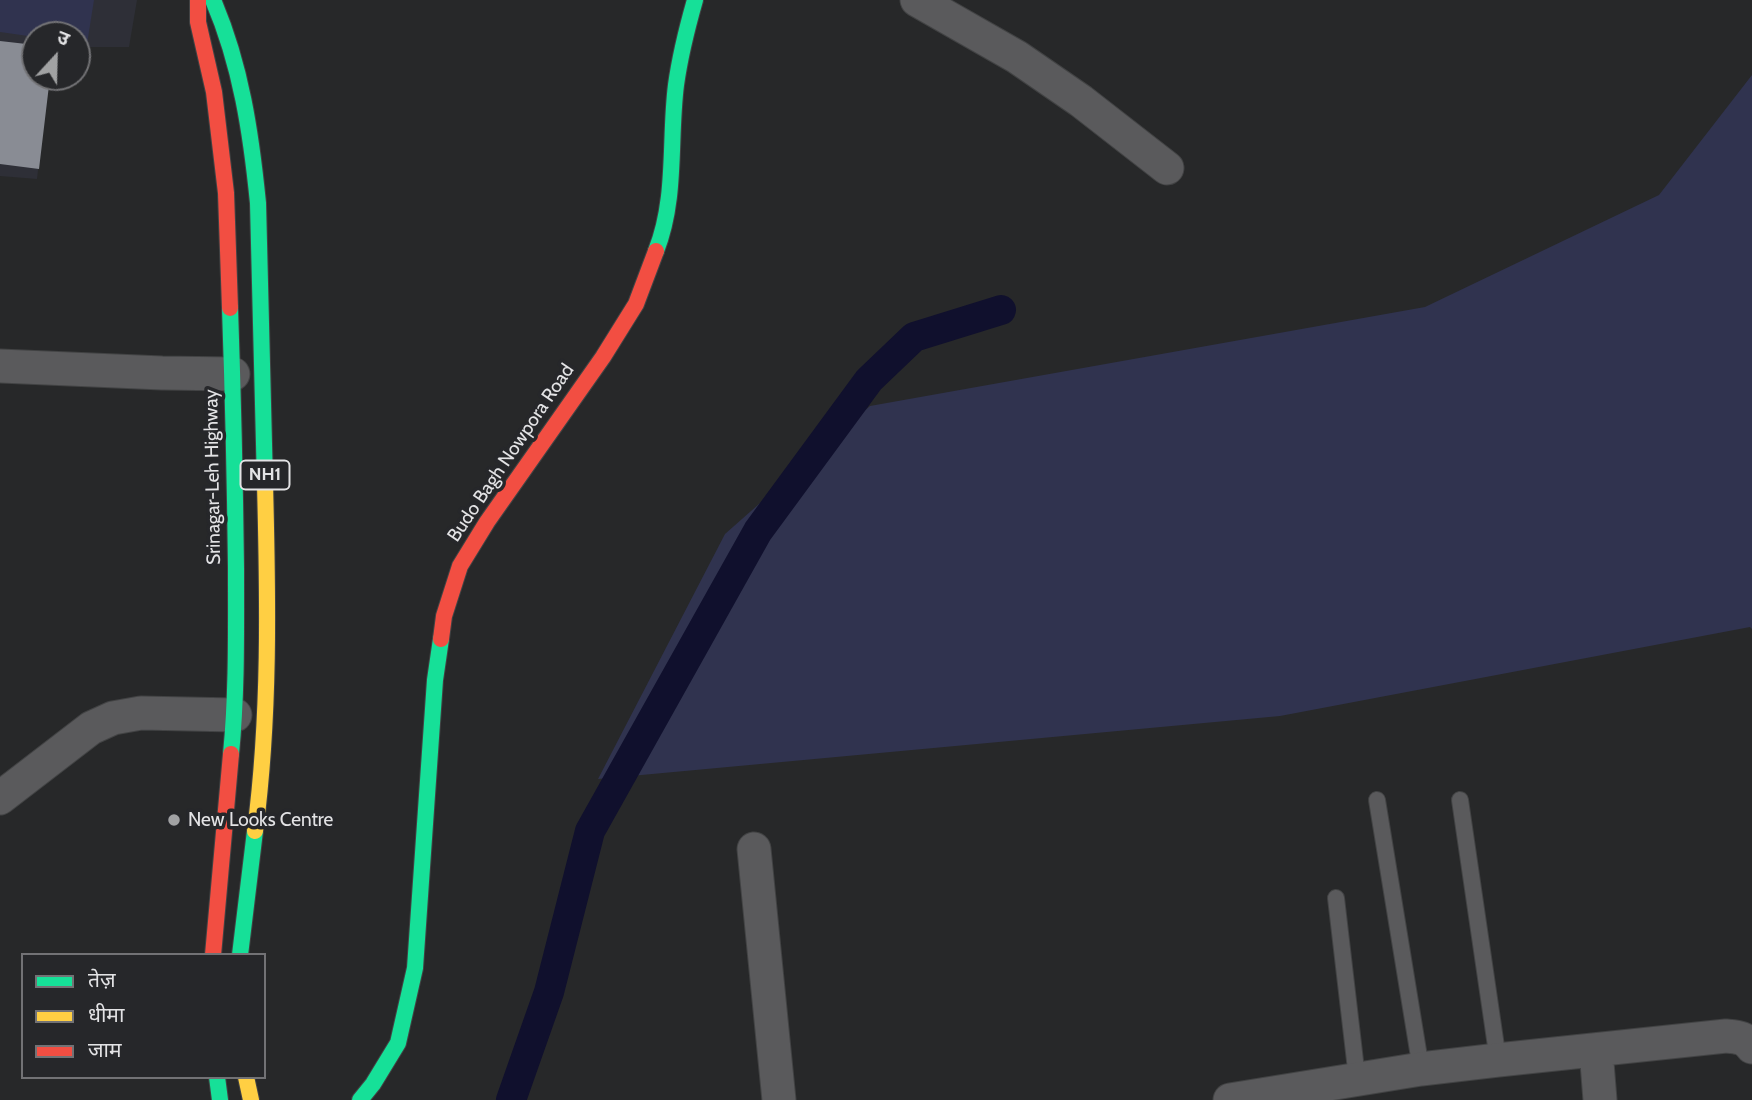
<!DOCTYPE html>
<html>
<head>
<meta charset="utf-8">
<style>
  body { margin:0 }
  #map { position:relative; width:1752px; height:1100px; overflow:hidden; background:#272829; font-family:Cabin,"Noto Sans Devanagari",sans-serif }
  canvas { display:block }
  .legend { position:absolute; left:21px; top:953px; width:245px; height:126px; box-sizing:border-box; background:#26272a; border:2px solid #727275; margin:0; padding:9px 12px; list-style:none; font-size:21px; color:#e3e3e5 }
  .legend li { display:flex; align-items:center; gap:14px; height:35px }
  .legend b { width:35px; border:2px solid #727275 }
  .north { position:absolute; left:21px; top:21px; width:70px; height:70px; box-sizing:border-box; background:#26272a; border:2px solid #727275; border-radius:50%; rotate:22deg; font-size:19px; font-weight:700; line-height:28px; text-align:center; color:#e3e3e5 }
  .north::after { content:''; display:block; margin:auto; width:24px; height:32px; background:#a1a2a3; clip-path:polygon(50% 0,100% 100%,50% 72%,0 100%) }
</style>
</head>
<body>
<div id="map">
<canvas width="1752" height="1100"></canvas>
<ul class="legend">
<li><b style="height:9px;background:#16e098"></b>तेज़</li>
<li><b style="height:9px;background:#ffcf43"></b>धीमा</li>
<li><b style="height:9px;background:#f24e42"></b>जाम</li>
</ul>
<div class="north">उ</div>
</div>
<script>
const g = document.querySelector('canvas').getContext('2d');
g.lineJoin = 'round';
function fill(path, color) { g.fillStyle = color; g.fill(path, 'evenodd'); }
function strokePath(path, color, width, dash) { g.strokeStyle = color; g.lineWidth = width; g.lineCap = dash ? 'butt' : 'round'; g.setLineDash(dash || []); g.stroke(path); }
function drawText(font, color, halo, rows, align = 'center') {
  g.font = font + ' Cabin,sans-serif'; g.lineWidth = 7; g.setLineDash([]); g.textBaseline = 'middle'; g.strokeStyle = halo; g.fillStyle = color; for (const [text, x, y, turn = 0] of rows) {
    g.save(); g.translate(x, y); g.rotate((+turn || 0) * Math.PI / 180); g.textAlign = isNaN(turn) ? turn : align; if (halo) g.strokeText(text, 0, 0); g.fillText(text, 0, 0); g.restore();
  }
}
fill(new Path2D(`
  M0,0H137L129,47H77V35H35V77H49L37,179L0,176Z`), '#2e2f37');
fill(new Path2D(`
  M0,0H94L87,44L77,42V35H35V37L0,32Z
  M1752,75V629L1750,627L1280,716L598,779L725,534L870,406L1425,307L1659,195Z`), '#30334f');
strokePath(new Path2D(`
  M511,1100L549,992L590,831L758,531L869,380L914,337L1001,310`), '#10102d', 30);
fill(new Path2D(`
  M0,41L35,45V77H50L39,169L0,164Z`), '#898c94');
const lane = new Path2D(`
  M1377,800L1421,1069
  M1460,800L1498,1060
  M1336,898L1357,1078`);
const street = new Path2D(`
  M917,0L1017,57L1081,101L1167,168
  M0,366L162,373L233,374
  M0,798L91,728L113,718L141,713L235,715
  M754,849L779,1100
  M1596,1050L1600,1100
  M1230,1100L1421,1069L1498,1060L1726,1036C1737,1037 1745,1037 1752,1047`);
const fast = new Path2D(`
  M213,0C241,65 251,133 258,203L265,484
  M656,251C677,198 669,140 676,85C680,56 687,28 695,0
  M230,308C233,395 235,481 236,568C236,630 237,693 231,754
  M240,955L255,831
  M217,1077L220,1100
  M360,1100L373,1084L398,1043L415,968L435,680L441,639`);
const slow = new Path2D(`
  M255,831C270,716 268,599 265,484
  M246,1077L251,1100`);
const jam = new Path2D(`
  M198,0V22L214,92L226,193L230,308
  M441,639L444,616L460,566L487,522L603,357L636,304L656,251
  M213,955L231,754`);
strokePath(lane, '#424344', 18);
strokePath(street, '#424344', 35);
strokePath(fast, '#424344', 18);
strokePath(slow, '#424344', 18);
strokePath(jam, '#424344', 18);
strokePath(lane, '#5a5a5c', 16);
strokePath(street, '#5a5a5c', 33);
strokePath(fast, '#16e098', 16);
strokePath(slow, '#ffcf43', 16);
strokePath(jam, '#f24e42', 16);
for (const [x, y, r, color] of [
  [174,820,7,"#a1a2a3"]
]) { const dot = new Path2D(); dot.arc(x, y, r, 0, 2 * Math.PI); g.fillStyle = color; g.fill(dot); strokePath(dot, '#26272a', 2.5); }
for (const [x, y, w] of [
  [265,475,49]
]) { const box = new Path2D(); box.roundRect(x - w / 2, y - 14.5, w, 29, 5); g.fillStyle = '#26272a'; g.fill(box); strokePath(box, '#e3e3e5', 2); }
drawText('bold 18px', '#e3e3e5', null, [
  ["NH1",265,475]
]);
drawText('19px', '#e3e3e5', '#26272a', [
  ["Budo Bagh Nowpora Road",511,453,-56],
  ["Srinagar-Leh Highway",213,477,-91]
]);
drawText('19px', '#e3e3e5', '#26272a', [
  ["New Looks Centre",188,820]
], 'left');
</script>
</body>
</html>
